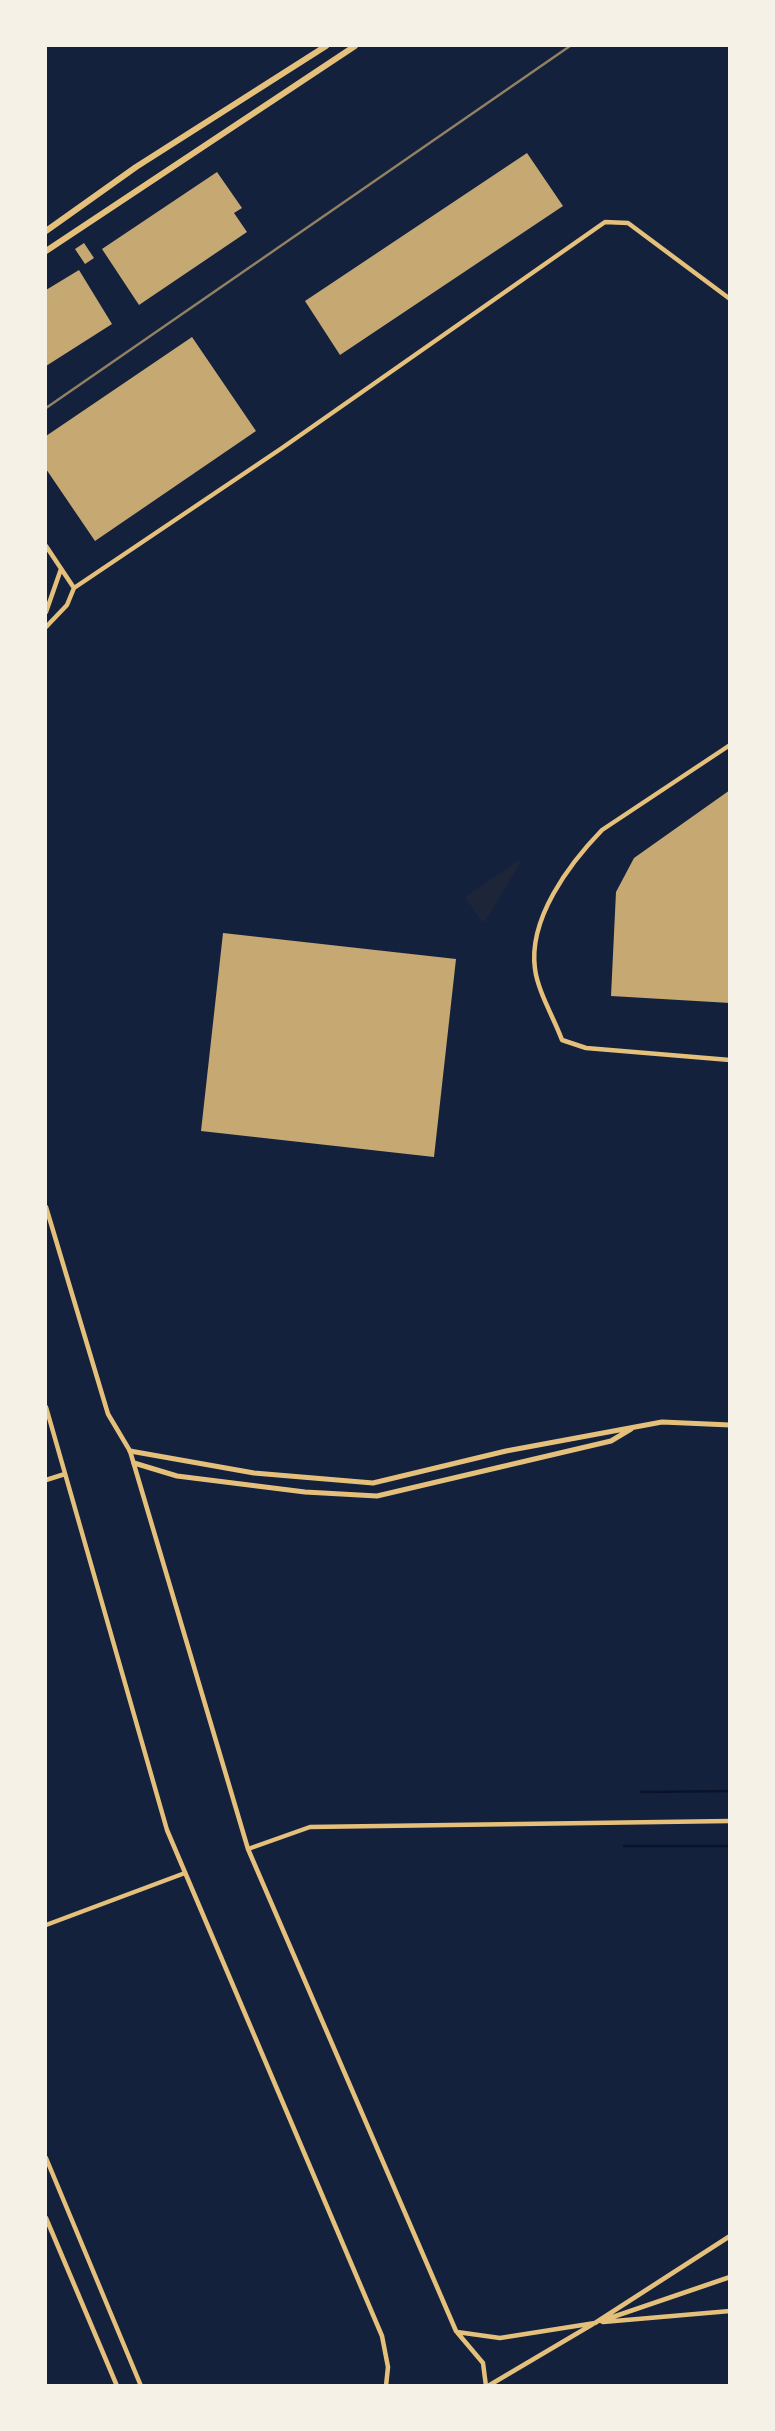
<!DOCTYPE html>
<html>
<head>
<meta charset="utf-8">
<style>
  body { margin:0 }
  #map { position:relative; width:775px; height:2431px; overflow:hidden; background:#14213d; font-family:"PT Sans",sans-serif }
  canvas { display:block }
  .frame { position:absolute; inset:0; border:47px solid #f6f1e7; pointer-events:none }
</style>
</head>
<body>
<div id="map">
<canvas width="775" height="2431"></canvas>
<div class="frame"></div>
</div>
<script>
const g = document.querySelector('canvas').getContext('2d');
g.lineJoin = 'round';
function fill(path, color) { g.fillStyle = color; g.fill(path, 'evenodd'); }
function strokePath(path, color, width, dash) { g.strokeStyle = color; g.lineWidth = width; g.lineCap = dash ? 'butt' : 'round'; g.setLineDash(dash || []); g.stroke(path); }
fill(new Path2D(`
  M519,860L521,862L486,920L482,922L465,897Z`), '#1d2539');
strokePath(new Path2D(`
  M641,1792L730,1791
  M624,1846H730`), '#0b132b', 2.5);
fill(new Path2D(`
  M527,153L563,206L340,355L305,301Z
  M217,172L242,208L234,213L247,232L139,305L102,249Z
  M84,243L94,258L85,264L75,249Z
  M79,270L112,324L46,366V290Z
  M192,337L256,431L95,541L46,469V436Z
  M730,790V1003L611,996L616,892L634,858Z
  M223,933L456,959L434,1157L201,1131Z`), '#c6a872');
strokePath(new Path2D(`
  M46,546L74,588L282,448L605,222L628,223L730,299
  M46,612L61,569
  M46,627L67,605L74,588
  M730,745L602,830C569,864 528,919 535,969C538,992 554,1018 562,1040L586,1048L730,1060
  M46,1207L108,1414L130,1451L248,1849L456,2331L483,2363L486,2386
  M46,1407L167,1830L382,2336L388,2367L386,2386
  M46,1480L65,1474
  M248,1849L310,1827L730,1821
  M46,1925L185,1873
  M46,2158L141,2386
  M46,2218L117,2386
  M601,2321L730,2277
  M603,2322L730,2311
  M457,2332L500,2338L595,2323L730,2236
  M488,2386L593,2324`), '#e5c07b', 4.5);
strokePath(new Path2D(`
  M130,1451L254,1473L373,1483L506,1451L662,1422L730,1425
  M134,1463L177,1476L305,1492L377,1496L611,1441L631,1429`), '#e5c07b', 5);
strokePath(new Path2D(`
  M46,231L136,167L326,46
  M46,251L355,46`), '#e5c07b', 6);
strokePath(new Path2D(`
  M46,408L570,46`), '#918062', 2.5);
</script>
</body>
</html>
